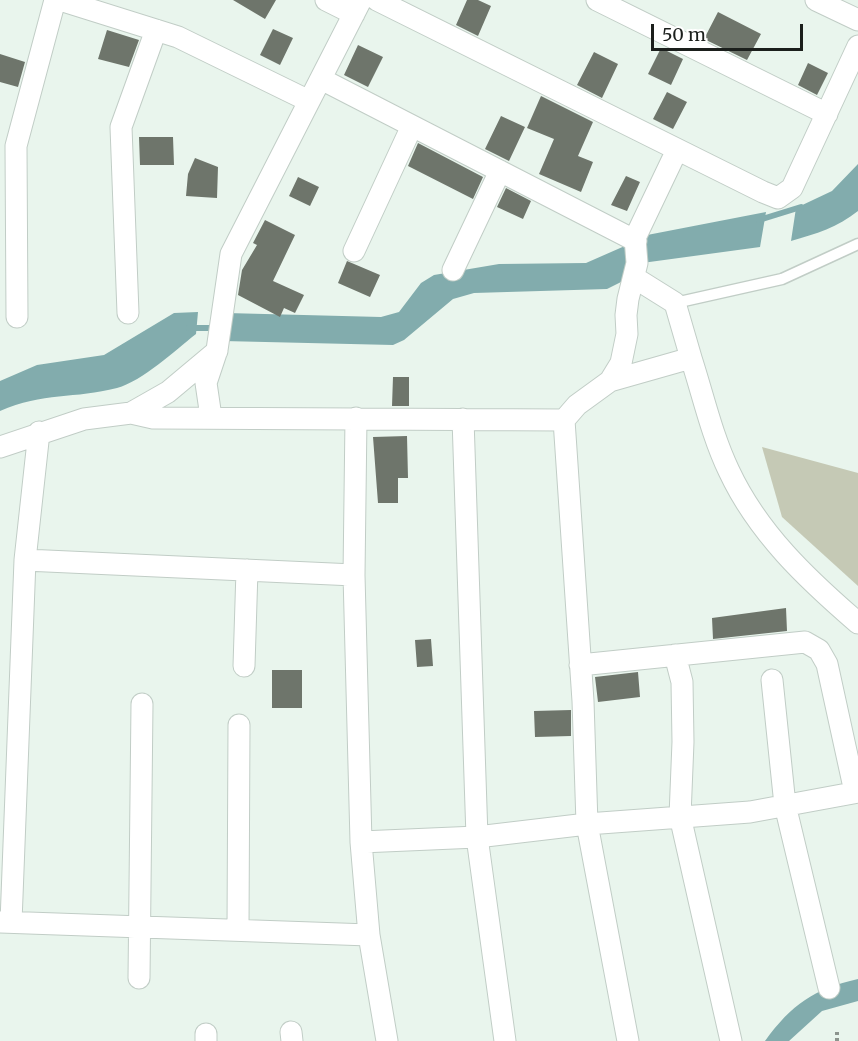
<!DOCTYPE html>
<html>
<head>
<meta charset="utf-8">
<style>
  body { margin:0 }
  #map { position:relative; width:858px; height:1041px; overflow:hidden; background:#e9f5ed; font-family:Merriweather,serif }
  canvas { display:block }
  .scale { position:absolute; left:651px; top:24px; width:152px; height:27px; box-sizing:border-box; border:3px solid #1b1f1c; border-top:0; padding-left:8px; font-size:18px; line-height:21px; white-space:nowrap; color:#1b1f1c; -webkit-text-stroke:4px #fff; paint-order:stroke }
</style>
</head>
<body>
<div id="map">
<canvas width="858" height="1041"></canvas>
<div class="scale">50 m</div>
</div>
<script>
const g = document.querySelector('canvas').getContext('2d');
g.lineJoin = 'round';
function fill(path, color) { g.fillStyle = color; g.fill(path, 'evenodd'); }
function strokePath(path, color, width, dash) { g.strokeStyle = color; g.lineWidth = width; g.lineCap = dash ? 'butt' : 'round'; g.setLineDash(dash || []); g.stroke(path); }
fill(new Path2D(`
  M762,447L858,473V586L782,517Z`), '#c5c9b5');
fill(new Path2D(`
  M858,164V211C838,227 816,234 791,241L796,208L832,191Z
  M766,212L760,247L642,263V236Z
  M627,245V279L607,289L474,293L453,299L404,340L393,345L223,341L226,313L381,317L399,312L421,283L434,275L499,264L586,263Z
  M198,312L196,334C174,351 143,381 117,388C75,399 43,392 0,411V381L37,365L104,355L174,313Z
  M858,979V1001L822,1011L789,1041H765C792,1004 814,989 858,979Z`), '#82acad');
strokePath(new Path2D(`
  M759,220L801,207
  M189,328H215`), '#82acad', 6);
fill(new Path2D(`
  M233,0H276L265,19Z
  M467,0H478L491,6L478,36L456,25Z
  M718,12L761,34L747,60L704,39Z
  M273,29L293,38L280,65L260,55Z
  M107,30L139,40L129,67L98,59Z
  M358,45L383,57L368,87L344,75Z
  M661,48L683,59L671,85L648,74Z
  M594,52L618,64L602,98L577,85Z
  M0,54L25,62L18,87L0,82Z
  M808,63L828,73L817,95L798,85Z
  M667,92L687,102L673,129L653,119Z
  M541,96L593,122L578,156L593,162L581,192L539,174L554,139L527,128Z
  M501,116L525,127L509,161L485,149Z
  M139,137H173L174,165H140Z
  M418,143L483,177L473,199L408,166Z
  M195,158L218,167L217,198L186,196L188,174Z
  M626,176L640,182L627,211L611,205Z
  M298,177L319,187L310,206L289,196Z
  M506,188L531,201L523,219L497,207Z
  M265,220L295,235L273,281L304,295L295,313L284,308L280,317L238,295L242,270L257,245L253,243Z
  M347,261L380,275L370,297L338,283Z
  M393,377H409V406H392Z
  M407,436L408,478H398V503H378L373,437Z
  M786,608L787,631L713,639L712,618Z
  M431,639L433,666L417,667L415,640Z
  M272,670H302V708H272Z
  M638,672L640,697L598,702L595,677Z
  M571,710V736L535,737L534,711Z`), '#6e756b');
const service = new Path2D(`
  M675,303L782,279L858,244`);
const minor = new Path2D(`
  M60,0L178,37L309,101
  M326,0L354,14
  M377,0L763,192L778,198L792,188L858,46
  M597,0L827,114
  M816,0L858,20
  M321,79L636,241
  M354,251L412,126
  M453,270L500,171
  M635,278L675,303L691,358
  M128,313L121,127L156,30
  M17,317L16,146L55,0
  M610,381L691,358C703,395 712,436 729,471C758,533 807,579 858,623
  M131,413L153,418L564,420
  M211,417L206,383L217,350L231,254L361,0
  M356,418L354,575L361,842L369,935L387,1041
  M463,419L477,837L505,1041
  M0,447L84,419L131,413L168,392L217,351
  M25,560L354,575
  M675,655L682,682L683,742L680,816L731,1041
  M580,665L805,642L819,650L827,664L855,792
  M244,666L247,570
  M772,680L785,805L829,988
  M361,842L477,837L587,824L750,812L858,792
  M0,922L369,935
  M11,922L25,560L39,432
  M238,929L239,725
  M139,978L142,704
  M291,1032L292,1041
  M206,1034V1041
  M628,1041L587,824L583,701L564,420L577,405L610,381L621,363L627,334L626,315L628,299L637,263L635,238L677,150`);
strokePath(service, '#c1cdc6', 13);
strokePath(minor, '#c1cdc6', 23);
strokePath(new Path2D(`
  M837,1041V1031`), '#8c948e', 4, [3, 3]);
strokePath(service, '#fff', 10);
strokePath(minor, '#fff', 21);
</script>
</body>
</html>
